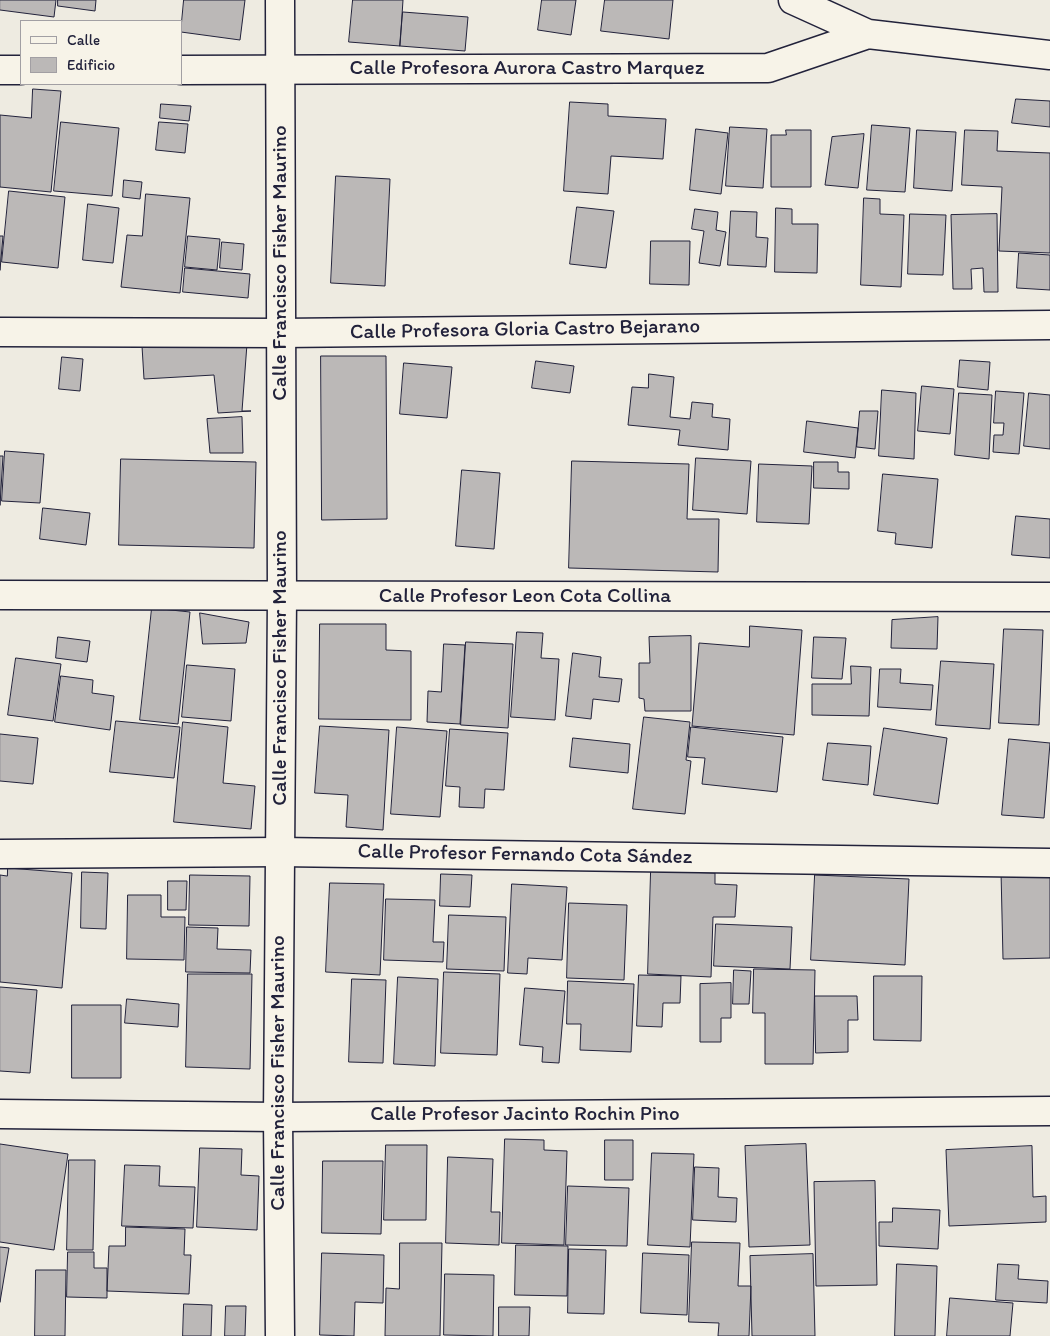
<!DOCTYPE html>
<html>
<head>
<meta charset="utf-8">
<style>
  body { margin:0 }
  #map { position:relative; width:1050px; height:1336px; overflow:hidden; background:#eeebe1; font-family:Itim,sans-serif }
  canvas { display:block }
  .legend { position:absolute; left:20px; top:20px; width:162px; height:65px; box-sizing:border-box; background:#f7f3e8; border:1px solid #a29fa3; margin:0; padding:6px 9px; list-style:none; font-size:15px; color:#22223b }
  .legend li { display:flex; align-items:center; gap:10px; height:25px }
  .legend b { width:25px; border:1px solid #a29fa3 }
</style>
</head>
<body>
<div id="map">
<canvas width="1050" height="1336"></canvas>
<ul class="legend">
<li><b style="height:6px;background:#f7f3e8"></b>Calle</li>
<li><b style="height:14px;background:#bbb8b7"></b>Edificio</li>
</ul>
</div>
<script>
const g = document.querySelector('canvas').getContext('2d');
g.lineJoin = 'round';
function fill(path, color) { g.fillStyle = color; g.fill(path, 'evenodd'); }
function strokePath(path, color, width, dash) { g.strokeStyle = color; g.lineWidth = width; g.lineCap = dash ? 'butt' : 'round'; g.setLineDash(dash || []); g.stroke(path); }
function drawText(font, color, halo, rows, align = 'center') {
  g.font = font + ' Itim,sans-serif'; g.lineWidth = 5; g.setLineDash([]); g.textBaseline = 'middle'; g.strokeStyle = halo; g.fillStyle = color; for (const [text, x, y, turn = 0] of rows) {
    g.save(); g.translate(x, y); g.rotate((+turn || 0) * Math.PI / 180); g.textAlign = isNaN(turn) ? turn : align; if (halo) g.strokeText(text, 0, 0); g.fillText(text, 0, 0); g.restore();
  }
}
const building = new Path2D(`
  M0,0H56L54,17L0,10Z
  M58,0H96L95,11L58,6Z
  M184,0H245L240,40L181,32Z
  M353,0H403L400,46L349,42Z
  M542,0H576L571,35L538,30Z
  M605,0H673L669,39L601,31Z
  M403,12L468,17L465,51L400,46Z
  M33,89L61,91L51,192L0,187V115L31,118Z
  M1016,99L1050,101V127L1012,123Z
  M570,102L608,104V116L666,119L663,159L611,156L608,194L564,191Z
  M161,104L191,106L189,121L160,118Z
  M61,122L119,128L112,196L54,191Z
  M159,122L188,124L185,153L156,150Z
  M872,125L910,128L905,192L867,190Z
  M730,127L767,129L763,188L726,186Z
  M696,129L728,133L721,194L690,190Z
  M786,130H811V187H771V135H786Z
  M917,130L956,132L952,191L914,188Z
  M965,130L998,131L997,151L1050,153V253L999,251L1002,187L962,185Z
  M864,134L858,188L825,185L832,137Z
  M336,176L390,179L385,286L331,283Z
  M124,180L142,182L140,199L123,197Z
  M9,191L65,197L58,268L2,262Z
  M146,194L190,198L180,293L121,287L127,235L142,236Z
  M864,198L880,199V214L904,215L901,287L861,285Z
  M88,204L119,208L113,263L83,260Z
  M577,207L614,211L606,268L570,264Z
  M776,208L792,209V224H818L817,273L775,272Z
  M695,209L718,212L716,230L726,232L720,266L699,263L704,231L692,229Z
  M731,211L757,212L756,237L768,238L766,267L728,265Z
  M910,214L946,215L943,275L908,274Z
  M997,214L998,292H984L983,268L971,269L972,289H953L951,215Z
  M0,236H3L0,270Z
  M188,236L220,239L217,270L185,267Z
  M651,241H690L689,285L650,284Z
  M222,242L244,244L242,270L220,268Z
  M1019,253L1050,255V290L1017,288Z
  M185,268L250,274L248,298L183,292Z
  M247,344L242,411H251L218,413L214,375L144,379L142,346Z
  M321,356H386L387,519L322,520Z
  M62,357L83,359L80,391L59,389Z
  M960,360L990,362L988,390L958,387Z
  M536,361L574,366L570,393L532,388Z
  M404,363L452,367L447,418L400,414Z
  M649,374L674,377L670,417L690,419L692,402L713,404L712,417L730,419L728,450L678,445L680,430L628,425L632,387L648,388Z
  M922,386L954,389L950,434L918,431Z
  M882,390L916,393L914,459L879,456Z
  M996,391L1024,393L1019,454L993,452L994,435H1003L1004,423H994Z
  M959,393L992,395L989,459L955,455Z
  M1029,393L1050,395V449L1024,446Z
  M860,411H878L875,449L857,447Z
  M242,417L243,453H210L207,419Z
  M807,421L858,428L855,458L804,452Z
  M5,451L44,454L40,503L2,501Z
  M0,456H3L0,505Z
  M696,458L751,461L747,514L693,510Z
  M121,459L256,462L254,548L119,545Z
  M572,461L689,464L687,519H719L718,572L569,568Z
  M814,462H838V472H849V489L814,488Z
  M759,464L812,466L809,524L757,522Z
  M462,470L500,473L494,549L456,546Z
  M883,474L938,479L932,548L895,544L896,533L878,531Z
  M43,508L90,513L86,545L40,539Z
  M1016,516L1050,519V558L1012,555Z
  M152,608L190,612L178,724L140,720Z
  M200,613L249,622L246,643L203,644Z
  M938,617L937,649L891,648L892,620Z
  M320,624H386V650L411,651V720L319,719Z
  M750,626L802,630L794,735L692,726L699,643L749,647Z
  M1004,629L1043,630L1039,725L999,723Z
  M517,632L543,633L541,658L559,659L555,720L511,717Z
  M691,636V711H645L644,699L639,698V663H650L649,637Z
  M58,637L90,641L87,662L56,658Z
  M814,637L846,638L842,679L812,678Z
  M466,642L513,644L508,728L461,725Z
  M444,644L465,645L460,724L427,722L428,691L441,692Z
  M573,653L601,657L599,677L622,679L619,702L593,699L591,719L566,716Z
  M16,658L61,664L53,721L8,715Z
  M941,661L994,664L990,729L936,725Z
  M187,665L235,669L231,721L182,717Z
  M851,666L871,667L869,716L812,715V684H851Z
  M880,669H901L900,683L933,685L931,710L878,707Z
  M61,676L93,680L92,693L114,696L110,730L55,722Z
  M644,717L690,722L686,760L691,761L685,814L633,809Z
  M116,721L180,727L174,778L110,772Z
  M183,722L228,727L223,783L255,786L251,829L174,822Z
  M320,726L389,730L383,830L346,827L348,795L315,793Z
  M397,727L447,731L440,817L391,814Z
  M691,727L783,737L777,792L702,784L705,758L688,757Z
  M884,728L947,738L938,804L874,795Z
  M450,729L508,733L504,790L485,789L484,808L459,807L460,787L446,786Z
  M0,734L38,738L33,784L0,781Z
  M573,738L630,744L628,773L570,767Z
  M1009,739L1050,743L1044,818L1002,815Z
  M828,743L871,746L868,785L823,780Z
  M8,868L72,873L62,988L0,982V875L7,876Z
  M1050,870V958L1003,959L1001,871Z
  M651,871L715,873V884L737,885L735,917H713L711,977L648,974Z
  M82,872L108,873L106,929L81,928Z
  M441,874L472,875L470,907L440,906Z
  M190,875L250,876L249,926L189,925Z
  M815,875L909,879L905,965L811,960Z
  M168,881H187L186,910H168Z
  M330,883L384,884L380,975L326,972Z
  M512,884L567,887L562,960L528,958L527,974L508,973Z
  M128,895H161V917H185L184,960L127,959Z
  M386,899L435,900L433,942H444L443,962L384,960Z
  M569,903L627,905L624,980L567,978Z
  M449,915L506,917L504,971L447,969Z
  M716,924L792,927L790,969L714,966Z
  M187,927L218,928L217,949L251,950L250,973L186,972Z
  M754,969L815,970L813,1064H765V1013H753Z
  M734,970L751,971L749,1004H733Z
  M444,972L500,974L497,1055L441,1053Z
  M188,974H252L250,1069L186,1067Z
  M639,975L681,976L680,1003H663L662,1027L637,1026Z
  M874,976H922L921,1041L874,1040Z
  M398,977L438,979L435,1066L394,1064Z
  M352,979L386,980L383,1063L349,1062Z
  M568,981L634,984L631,1052L580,1050L581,1024H567Z
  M731,983V1018H721V1042H700V984Z
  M0,987L37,990L30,1073L0,1071Z
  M525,988L565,991L559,1063L542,1062L543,1047L520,1045Z
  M815,996H857L858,1020H848V1052L816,1053Z
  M127,999L179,1004L178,1027L125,1023Z
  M72,1005H121V1078H72Z
  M505,1139L544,1140V1150L567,1151L564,1245L502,1243Z
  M605,1140H633V1180H605Z
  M0,1144L68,1154L54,1250L0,1242Z
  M806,1144L810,1245L749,1247L745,1146Z
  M386,1145H427L426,1220H384Z
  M1032,1146L1033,1197L1046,1196V1222L949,1226L946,1150Z
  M200,1148L242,1149L241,1175L259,1176L257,1230L197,1227Z
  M652,1153L694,1154L690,1247L648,1245Z
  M448,1157L493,1159L491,1212H500L499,1245L446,1243Z
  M69,1160H95L93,1250H67Z
  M323,1161H383L381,1234L322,1233Z
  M125,1165L160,1166L159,1186L195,1187L193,1228L122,1226Z
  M695,1167L719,1168L718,1197L737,1198L736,1222L693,1220Z
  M875,1181L877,1285L816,1286L814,1182Z
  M568,1186L629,1188L627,1246L566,1245Z
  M893,1208L940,1210L938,1249L879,1246V1222H892Z
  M126,1227L185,1229L184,1255H191L189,1294L107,1291L109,1246H125Z
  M692,1242L740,1243L738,1286H751L749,1336H718L719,1323L689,1322Z
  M400,1243H442L440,1336H385L386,1288L399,1289Z
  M516,1245L568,1246L567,1296L515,1295Z
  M0,1247L9,1248L0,1302Z
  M569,1249L606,1250L604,1314L568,1313Z
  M68,1252H94V1268H107V1298L67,1297Z
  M322,1253L384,1255L383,1303L355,1302L354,1336L320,1335Z
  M643,1253L689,1255L687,1315L641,1313Z
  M813,1254L815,1336H752L750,1256Z
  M897,1264L937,1266L935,1336H895Z
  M998,1264L1019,1265L1018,1279L1048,1281L1047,1303L996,1300Z
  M36,1270H66L65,1336H35Z
  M445,1274L494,1275L493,1336L444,1335Z
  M950,1298L1013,1303L1010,1336H947Z
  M184,1304L212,1305L211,1336H183Z
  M226,1306H246L245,1336H225Z
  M499,1307H530L529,1336H499Z`);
fill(building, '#bbb8b7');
strokePath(building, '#22223b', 1);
const street = new Path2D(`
  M793,0L868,34L1050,55
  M0,70H21
  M181,70L768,68L868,34
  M0,332L281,333L1050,325
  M0,595L1050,597
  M0,854L280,852L1050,863
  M0,1114L278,1117L1050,1111`);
const secondary = new Path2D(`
  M280,1336L278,1117L282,597L280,0`);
strokePath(street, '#22223b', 31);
strokePath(secondary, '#22223b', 31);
strokePath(street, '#f7f3e8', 28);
strokePath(secondary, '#f7f3e8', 28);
drawText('21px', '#22223b', '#f7f3e8', [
  ["Calle Profesora Aurora Castro Marquez",527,69],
  ["Calle Francisco Fisher Maurino",281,263,-90],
  ["Calle Profesora Gloria Castro Bejarano",525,330,-1],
  ["Calle Profesor Leon Cota Collina",525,597],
  ["Calle Francisco Fisher Maurino",281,668,-90],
  ["Calle Profesor Fernando Cota Sández",525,855,1],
  ["Calle Francisco Fisher Maurino",279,1073,-90],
  ["Calle Profesor Jacinto Rochin Pino",525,1115]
]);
</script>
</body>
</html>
